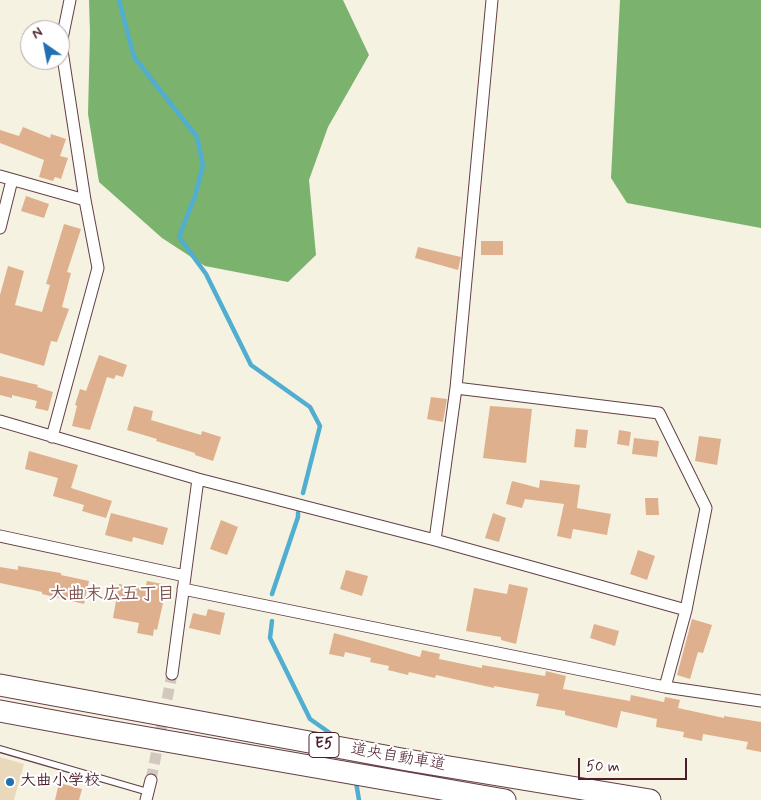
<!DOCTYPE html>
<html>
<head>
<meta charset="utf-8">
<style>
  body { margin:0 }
  #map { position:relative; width:761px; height:800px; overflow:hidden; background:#f5f2e2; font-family:Mynerve,sans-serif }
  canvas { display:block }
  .north { position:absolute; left:20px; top:20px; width:50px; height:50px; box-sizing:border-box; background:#fff; border:1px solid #b7a5aa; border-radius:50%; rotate:327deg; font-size:14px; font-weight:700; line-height:20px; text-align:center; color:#4a1f2b }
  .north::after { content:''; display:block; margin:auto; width:18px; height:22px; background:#1f6fb2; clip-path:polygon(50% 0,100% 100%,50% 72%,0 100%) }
  .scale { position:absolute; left:578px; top:758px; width:109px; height:22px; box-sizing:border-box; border:2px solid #4a1f2b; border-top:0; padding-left:6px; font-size:15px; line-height:18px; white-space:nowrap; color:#4a1f2b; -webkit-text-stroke:4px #fff; paint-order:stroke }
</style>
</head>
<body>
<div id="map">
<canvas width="761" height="800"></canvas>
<div class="north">N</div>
<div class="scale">50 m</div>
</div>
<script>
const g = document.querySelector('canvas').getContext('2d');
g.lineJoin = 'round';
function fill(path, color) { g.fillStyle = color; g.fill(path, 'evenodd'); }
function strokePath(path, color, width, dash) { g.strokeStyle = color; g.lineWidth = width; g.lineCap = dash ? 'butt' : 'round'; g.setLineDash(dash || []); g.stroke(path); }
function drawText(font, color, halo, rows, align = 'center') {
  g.font = font + ' Mynerve,"Klee One",sans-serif'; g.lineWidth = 4; g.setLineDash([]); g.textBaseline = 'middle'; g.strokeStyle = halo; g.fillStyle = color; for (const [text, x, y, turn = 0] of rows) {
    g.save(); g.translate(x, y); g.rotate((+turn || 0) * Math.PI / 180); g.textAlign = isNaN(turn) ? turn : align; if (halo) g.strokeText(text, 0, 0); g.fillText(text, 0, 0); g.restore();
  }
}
fill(new Path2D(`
  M0,757L24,764L14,800H0Z`), '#e9d9ba');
fill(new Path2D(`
  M89,0H343L369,55L328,127L309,180L316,255L288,282L205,266L162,238L99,182L88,114L90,33Z
  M620,0H761V228L627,203L611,178Z`), '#7bb26e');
strokePath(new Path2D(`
  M119,0L134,57L197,137L203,165L195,196L179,237L206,274L251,365L310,407L320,426L303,493
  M272,594L298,517V513
  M272,621L270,638L310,719L337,738
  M356,782L359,800`), '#52aed0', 4.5);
fill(new Path2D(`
  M23,127L50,138L51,134L66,139L60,156L68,158L61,179L55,177L53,181L39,177L44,160L0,143V130L19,136Z
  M26,196L49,204L44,218L21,211Z
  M64,224L81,229L67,272L71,273L62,307L69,309L57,342L51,341L44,366L0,353V295L8,266L24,271L15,305L42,312L50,285L46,284Z
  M481,241H503V255H481Z
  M418,247L461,257L458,270L415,258Z
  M99,355L127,365L123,377L116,375L114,379L107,377L90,430L72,426L77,406L75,405L80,389L86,391Z
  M0,376L38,385L37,387L53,392L48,411L35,408L37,401L12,395V398L0,395Z
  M431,397L447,399L443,422L427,419Z
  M134,406L153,411L151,420L201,435L202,431L221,437L213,461L195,455V453L156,441L157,439L127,430Z
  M490,406L532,409L526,463L483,458Z
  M576,429L588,430L586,448L574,447Z
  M619,430L631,432L629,446L617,444Z
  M699,436L721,439L717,465L695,461Z
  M634,438L659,441L657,457L632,454Z
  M29,451L78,465L71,488L112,501L106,518L82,511L84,505L53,496L58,478L25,469Z
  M540,480L580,485L577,508L611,514L607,535L573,529L571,539L557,536L564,504L525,499L522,508L506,504L512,481L539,488Z
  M645,498H658L659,515H646Z
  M111,513L168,528L163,545L133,537L132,542L105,535Z
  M493,513L506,518L499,542L485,538Z
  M221,520L238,527L227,555L210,549Z
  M638,550L655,556L647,580L630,574Z
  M18,566L61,573V575L89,581L84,604L42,594V592L0,583V567L18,570Z
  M346,570L368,576L362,596L340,589Z
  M147,581L167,585L157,630L154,629L153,636L137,633L139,623L113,618L119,584L145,589Z
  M509,584L528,588L516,644L501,640V637L466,631L474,588L507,594Z
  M208,609L225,613L220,635L189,628L193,613L206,616Z
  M692,619L712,625L703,653L698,652L690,679L677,675Z
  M594,624L619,631L615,646L590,638Z
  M334,633L420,657L422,650L440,654L439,659L482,668V665L545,676L546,671L566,676L563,689L630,701L631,695L664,702L665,697L680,700L678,708L724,718V716L761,722V752L746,749L748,742L703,734L702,741L683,737L684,732L656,727L657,719L621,711L617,728L565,715V711L536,706L539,694L494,686V688L436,675L435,678L409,672L408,675L388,670L389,666L370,662L371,658L345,652L344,657L329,654Z
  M59,783L82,789L79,800H55Z`), '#dfb08d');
strokePath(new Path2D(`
  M151,780L172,674`), '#d3c8bd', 11, [11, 5.5]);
const service = new Path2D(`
  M0,749L148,792`);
const minor = new Path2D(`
  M0,176L85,200
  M0,228L12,180
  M456,388L659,413L706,508L686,610L665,687
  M0,421L198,479L435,540L686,610
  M52,437L98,268L85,200L61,44L70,0
  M0,536L185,576
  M435,540L456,388L492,0
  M183,589L665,687L761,701
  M172,674L198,479
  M146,800L151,780`);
const motorway = new Path2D(`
  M0,685L407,760L650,800
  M0,711L97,729L505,800`);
strokePath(service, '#643f46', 8);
strokePath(minor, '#643f46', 13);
strokePath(motorway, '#643f46', 23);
strokePath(service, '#fff', 5.5);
strokePath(minor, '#fff', 11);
strokePath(motorway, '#fff', 21);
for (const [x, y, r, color] of [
  [10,782,5,"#1f6fb2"]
]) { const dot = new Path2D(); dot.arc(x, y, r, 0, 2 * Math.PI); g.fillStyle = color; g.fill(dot); strokePath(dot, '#fff', 2); }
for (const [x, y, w] of [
  [324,745,30]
]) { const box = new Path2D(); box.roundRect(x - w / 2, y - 12.5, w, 25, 4); g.fillStyle = '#fff'; g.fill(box); strokePath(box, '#4a1f2b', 1); }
drawText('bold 15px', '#4a1f2b', null, [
  ["E5",324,745]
]);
drawText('16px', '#4a1f2b', '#fff', [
  ["道央自動車道",398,758,10]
]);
drawText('bold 16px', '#4a1f2b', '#fff', [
  ["大曲小学校",20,782]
], 'left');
drawText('bold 18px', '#7e524d', '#fff', [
  ["大曲末広五丁目",112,595]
]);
</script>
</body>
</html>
